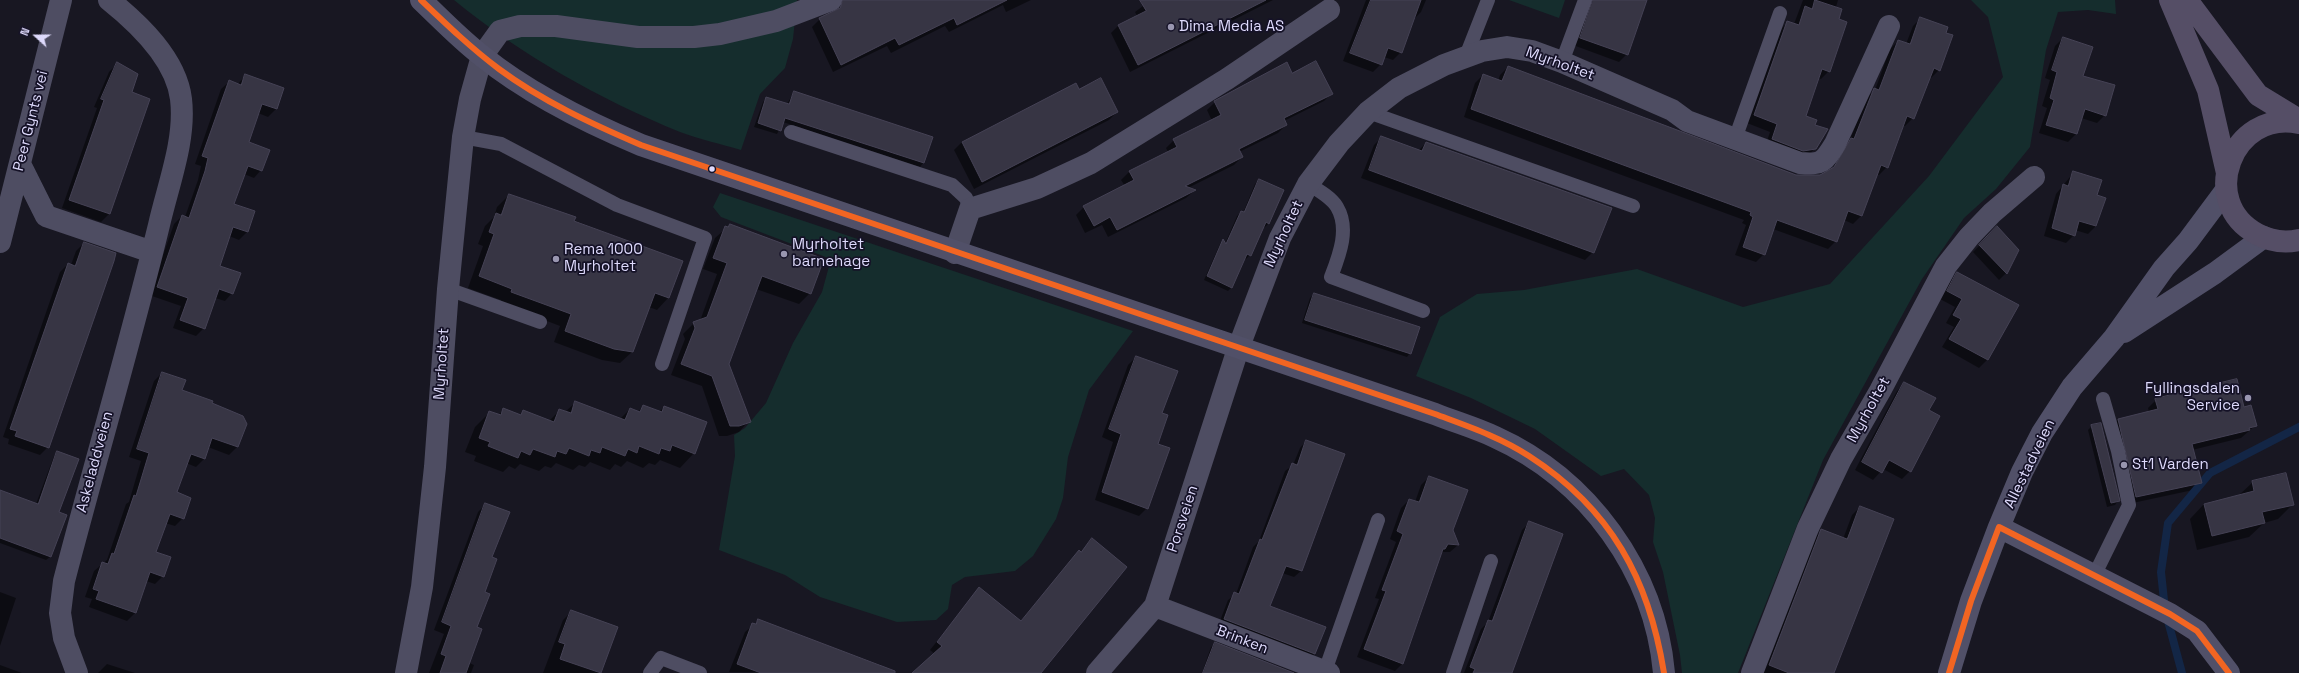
<!DOCTYPE html>
<html>
<head>
<meta charset="utf-8">
<style>
  body { margin:0 }
  #map { position:relative; width:2299px; height:673px; overflow:hidden; background:#181722; font-family:"Space Grotesk",sans-serif }
  canvas { display:block }
  .north { position:absolute; left:16px; top:16px; width:40px; height:40px; -webkit-text-stroke:3px #151227; paint-order:stroke; rotate:291deg; font-size:11px; font-weight:700; line-height:16px; text-align:center; color:#dedafc }
  .north::after { content:''; display:block; margin:auto; width:14px; height:18px; background:#dedafc; clip-path:polygon(50% 0,100% 100%,50% 72%,0 100%) }
</style>
</head>
<body>
<div id="map">
<canvas width="2299" height="673"></canvas>
<div class="north">N</div>
</div>
<script>
const g = document.querySelector('canvas').getContext('2d');
g.lineJoin = 'round';
function fill(path, color) { g.fillStyle = color; g.fill(path, 'evenodd'); }
function strokePath(path, color, width, dash) { g.strokeStyle = color; g.lineWidth = width; g.lineCap = dash ? 'butt' : 'round'; g.setLineDash(dash || []); g.stroke(path); }
function drawText(font, color, halo, rows, align = 'center') {
  g.font = font + ' "Space Grotesk",sans-serif'; g.lineWidth = 3.5; g.setLineDash([]); g.textBaseline = 'middle'; g.strokeStyle = halo; g.fillStyle = color; for (const [text, x, y, turn = 0] of rows) {
    g.save(); g.translate(x, y); g.rotate((+turn || 0) * Math.PI / 180); g.textAlign = isNaN(turn) ? turn : align; if (halo) g.strokeText(text, 0, 0); g.fillText(text, 0, 0); g.restore();
  }
}
fill(new Path2D(`
  M454,0H797L793,39L785,68L760,94L741,150C721,144 699,139 680,132C599,99 521,55 454,0Z
  M1509,0H1565L1559,18Z
  M1971,0H2115L2116,14L2088,10L2058,12L2046,50L2030,147L1996,189L1964,218L1922,279L1823,460L1738,673H1682L1680,655L1663,572L1653,542L1655,518L1649,495L1624,469L1601,476L1535,429L1471,398L1416,376L1440,317L1477,294L1524,290L1637,269L1743,307L1830,284L1929,176L2003,77L1988,17Z
  M720,193L1133,331L1089,390L1068,457L1063,498L1056,519L1033,556L1015,571L965,577L952,585L948,609L936,620L897,622L820,597L785,575L719,550L735,456L734,435L745,428L766,403L793,343L822,292L831,259L721,217L713,207Z`), '#152d2d');
fill(new Path2D(`
  M857,0H1031L1006,12L1003,5L949,32L945,26L891,53L887,46L833,72L812,27L820,19Z
  M1151,0H1273L1130,72L1111,33L1119,25L1137,16L1135,12Z
  M1366,0H1426L1421,12L1413,20L1401,52L1393,60L1384,57L1381,64L1373,72L1343,61Z
  M1589,0H1646L1627,54L1619,62L1573,45Z
  M1803,0H1838L1836,7L1838,19L1829,71L1821,79L1818,78L1805,117L1814,125L1827,130L1814,149L1806,158L1765,147L1770,132L1747,123L1780,30L1788,22L1794,24Z
  M1921,18L1945,33L1939,70L1931,78L1929,77L1913,118L1905,126L1903,125L1887,167L1879,175L1876,174L1861,216L1853,224L1844,220L1836,241L1828,249L1773,229L1764,254L1756,262L1735,255L1746,225L1742,223L1744,220L1464,117L1475,83L1483,75L1498,81L1500,75L1508,67L1795,176L1823,175L1834,166L1844,147L1849,142L1867,97L1875,90L1890,49L1898,41L1906,44L1913,26Z
  M2063,38L2105,115L2097,123L2081,118L2076,134L2068,142L2039,133L2047,108L2042,106L2050,80L2045,78L2055,46Z
  M117,64L131,93L149,99L109,214L101,222L62,208L97,108L94,107L109,72Z
  M1292,75L1332,93L1324,101L1284,121L1286,125L1278,133L1239,152L1242,157L1234,165L1188,188L1194,191L1186,198L1108,237L1102,225L1085,233L1076,215L1084,207L1125,186L1121,180L1129,172L1168,152L1166,148L1174,140L1212,121L1207,110L1215,102Z
  M245,76L283,89L276,109L268,117L258,113L247,143L261,170L254,178L244,174L233,204L254,212L247,232L239,240L229,236L218,266L232,293L225,301L215,298L204,328L196,336L173,328L181,306L149,295L174,224L182,216L185,217L198,180L201,166L195,164L221,89L229,82L237,85Z
  M1078,90L1117,112L1109,120L974,189L954,150L962,142Z
  M794,92L932,137L923,163L920,167L783,122L777,134L754,127L763,102L767,98L787,104Z
  M1382,137L1418,151L1426,143L1593,252L1585,260L1361,178L1374,145Z
  M2074,172L2096,196V226L2088,234L2075,230L2074,235L2066,243L2044,236L2056,194Z
  M1259,180L1268,224L1265,227H1263L1250,255L1246,259L1244,258L1232,287L1228,291L1204,280L1220,244L1223,240L1225,244L1237,216L1241,212L1243,213L1255,184Z
  M509,195L682,262L668,298L657,310L649,307L632,352L620,363L602,360L554,342L560,326L500,303L501,300L468,288L483,246L478,244L485,226L494,217L497,207Z
  M730,225L810,293L799,304L756,289L728,364L749,421L739,432L727,436H719L702,386L671,375L685,339L683,334L694,323L700,321L717,274L703,269L715,238Z
  M1997,228L2018,250L2006,273L1999,280L1973,252Z
  M84,243L48,447L40,455L8,444L9,439L3,437L60,272L68,264L71,265L76,251Z
  M1957,273L2018,306L1987,360L1979,368L1942,347L1954,327L1946,323L1955,307L1940,299L1950,281Z
  M1314,294L1410,353L1407,357L1302,323L1310,298Z
  M1136,357L1161,414L1147,508L1139,516L1095,500L1113,442L1102,437L1128,365Z
  M162,373L181,391L246,424L237,447L229,455L208,447L204,459L196,467L186,463L175,493L183,518L175,526L165,523L155,552L163,576L155,584L146,581L135,613L127,621L89,607L92,599L85,597L94,571L107,560L126,504L129,502L141,461L129,457L154,381Z
  M1905,383L1928,410L1939,416L1910,471L1902,479L1883,469L1873,480L1855,470L1897,391Z
  M2156,400L2243,408L2256,425L2241,438L2192,450L2201,482L2193,490L2128,504L2110,428L2118,420L2149,412L2148,408Z
  M576,402L620,419L630,409L638,412L643,406L659,412L664,407L694,453L680,468L660,460L655,465L649,463L643,468L627,461L621,467L615,464L610,470L590,462L585,467L579,465L573,470L556,463L551,468L545,466L539,471L520,464L515,469L509,466L503,472L474,461L476,456L465,452L475,427L490,412L498,415L504,410L519,415L524,411L549,421L560,410L565,412Z
  M2092,426L2118,501L2115,505L2107,507L2088,430Z
  M1306,441L1301,571L1294,577L1282,573L1269,607L1314,654L1308,660L1218,626L1228,600L1236,594L1253,547L1259,541L1285,471L1293,465L1300,448Z
  M57,452L58,513L50,557L46,560L0,543V491L36,504L54,456Z
  M1429,477L1458,545L1450,552H1442L1421,604L1424,605L1403,663L1395,671L1357,657L1379,599L1375,598L1396,542L1390,539L1401,508L1409,500L1415,502L1421,485Z
  M2253,482L2293,504L2278,519L2264,523L2249,537L2197,550L2190,519L2204,504L2238,496Z
  M486,504L491,558L469,663L474,665L471,673H429L444,634L434,630L478,512Z
  M1860,507L1833,673H1762L1814,538L1822,530L1843,539L1852,515Z
  M1530,522L1511,673H1464L1481,629L1488,622L1522,530Z
  M1079,551L1031,673H919L935,654L930,650L979,589L1020,622Z
  M0,592L16,598L0,646Z
  M571,612L601,671L599,673H543L563,620Z
  M759,620L881,665L878,673L729,672L745,632Z
  M1215,644L1289,673H1202L1211,647Z
  M107,664L135,673H98Z
  M0,665L22,673H0Z`), '#0007');
strokePath(new Path2D(`
  M2182,673L2165,610L2161,572L2168,523L2210,473L2299,427`), '#132646', 8);
const building = new Path2D(`
  M843,0H1007L957,25L954,18L899,45L895,38L841,65L819,18L840,8Z
  M1140,0H1266L1138,65L1118,25L1146,11Z
  M1371,0H1421L1402,53L1388,48L1382,65L1350,53Z
  M1593,0H1647L1628,55L1580,38Z
  M1815,0L1842,9L1839,19L1847,22L1830,72L1822,69L1806,116L1817,120L1815,125L1828,129L1816,149L1803,151L1772,139L1777,124L1754,115L1787,21L1799,25L1805,6L1812,9Z
  M1920,17L1948,27L1946,33L1953,35L1940,71L1934,68L1914,119L1907,116L1888,168L1881,165L1862,216L1848,211L1837,242L1777,220L1765,255L1743,247L1753,217L1750,215L1751,212L1471,109L1483,74L1502,81L1508,66L1796,175H1820L1834,167L1851,138L1854,139L1874,88L1879,90L1898,40L1910,44Z
  M2063,37L2093,47L2083,76L2115,85L2106,116L2085,109L2077,134L2046,125L2054,100L2050,98L2057,72L2052,70Z
  M1316,61L1333,94L1284,118L1287,125L1239,149L1243,157L1185,186L1196,190L1117,230L1110,217L1094,226L1083,206L1134,180L1129,171L1177,147L1173,139L1221,115L1214,101L1287,62L1292,73Z
  M117,62L138,74L132,92L150,99L110,214L69,200L104,100L101,99Z
  M245,74L284,88L277,109L262,104L249,142L270,150L262,171L248,166L234,204L255,211L248,232L233,227L220,266L241,273L233,294L219,289L205,329L180,320L188,298L157,287L182,215L189,218L205,171L208,158L202,156L229,80L241,85Z
  M1101,78L1118,112L982,182L962,142L1076,83L1079,89Z
  M794,91L933,137L924,163L785,118L781,131L758,123L766,97L789,104Z
  M1381,136L1422,151L1426,142L1612,208L1594,253L1369,170Z
  M2073,171L2102,180L2097,195L2106,198L2096,226L2079,221L2075,236L2052,228L2063,184L2068,186Z
  M1259,179L1284,190L1269,224L1266,222L1251,256L1247,254L1232,288L1207,276L1223,239L1226,244L1241,211L1244,212Z
  M509,194L576,217L574,221L683,261L669,298L655,293L633,352L614,349L565,331L571,314L511,292L512,289L479,276L494,234L489,232L496,213L501,215Z
  M730,224L824,259L811,294L762,276L729,364L751,422L739,426H730L712,376L681,364L695,328L693,322L707,317L727,263L713,258L725,226L728,227Z
  M1997,226L2019,250L2007,274L1979,245Z
  M84,242L116,253L114,261L49,448L15,436L17,431L10,429L68,263L75,266Z
  M1957,272L2019,305L1988,360L1949,339L1961,319L1953,315L1962,299L1947,291Z
  M1314,293L1420,327L1411,354L1305,320Z
  M1136,356L1178,371L1162,413L1168,415L1158,444L1170,448L1148,509L1102,492L1121,434L1109,429Z
  M162,372L186,380L182,390L213,401L212,403L243,416L247,424L238,447L212,438L205,459L191,454L177,492L191,498L184,519L170,514L156,552L171,557L164,577L150,572L136,613L96,599L99,591L93,589L102,562L108,564L112,553L114,554L134,495L136,496L149,453L137,449Z
  M2237,379L2244,407L2251,405L2257,426L2249,428L2250,430L2192,444L2202,483L2136,497L2118,419L2158,409L2155,399Z
  M1904,382L1936,398L1929,410L1940,416L1911,472L1889,460L1882,473L1862,462Z
  M575,401L625,420L630,408L640,412L643,405L662,412L664,406L707,422L695,454L672,445L670,451L661,448L659,454L639,446L637,453L628,449L625,456L602,447L600,453L591,450L589,456L569,448L566,454L557,451L555,457L533,449L530,455L521,451L518,458L488,446L490,442L479,438L489,411L501,415L503,408L521,415L523,410L554,422L559,409L571,413Z
  M2101,423L2120,501L2111,503L2091,425Z
  M1306,440L1345,454L1302,571L1286,566L1270,606L1326,627L1315,654L1224,619L1234,592L1239,594L1260,539L1262,540L1292,463L1297,465Z
  M57,451L79,459L59,512L67,515L51,557L0,538V490L38,504Z
  M2286,473L2294,505L2262,512L2265,523L2212,536L2204,504L2254,491L2252,481Z
  M1429,476L1468,490L1453,530L1459,545L1448,544L1445,549H1443L1403,664L1364,649L1386,591L1382,590L1403,534L1397,531L1409,499L1419,502Z
  M485,503L510,512L492,557L497,559L485,592L490,594L477,627L482,629L466,673H440L446,656L441,654L451,626L442,622Z
  M1860,506L1894,519L1834,673H1789L1769,665L1821,529L1847,539Z
  M1529,521L1563,534L1523,643L1512,673H1473L1475,669L1470,667L1488,620L1492,621Z
  M1092,538L1127,567L1041,673H912L942,646L937,642L979,587L1021,621L1079,550L1081,552Z
  M571,610L618,627L601,673L560,659L565,644L559,642Z
  M758,619L895,671V673H761L737,664L752,623L756,624Z
  M1215,642L1294,673H1203Z`);
fill(building, '#373544');
strokePath(building, '#454255', 1);
strokePath(new Path2D(`
  M1466,56L1488,0
  M1562,62L1585,0
  M1368,112L1633,206
  M791,132L952,185L966,198L970,209
  M463,137L501,144L617,205L705,238L662,364
  M1735,139L1780,13
  M1308,184C1318,190 1331,197 1337,207C1350,229 1339,256 1331,277L1423,311
  M448,289L540,322
  M2095,574L2129,505L2118,451L2103,399
  M1325,671L1378,520
  M650,673L661,658L700,673
  M1453,673L1491,561`), '#4e4d62', 14);
strokePath(new Path2D(`
  M20,164L46,216L152,252
  M0,242L61,0
  M955,253L970,209L1037,188L1091,163L1227,79L1329,10
  M1155,606L1329,673
  M77,673L64,638L60,613L64,581C95,462 130,344 159,225C168,185 186,140 181,99C176,59 139,24 109,0
  M406,673L422,587L435,467L448,289L463,137L470,99L482,56L500,31L520,26H556L638,37H694L720,34L776,21L831,0
  M1097,673L1155,606L1238,349L1280,238L1308,184L1339,143L1368,112L1399,88L1444,65L1482,51L1507,47L1532,51L1562,62L1672,110L1687,121L1800,163C1822,165 1824,162 1835,144L1889,26
  M1752,673L1808,528L1841,459L1880,391L1946,266L1969,237L1992,213L2034,177`), '#4e4d62', 22);
strokePath(new Path2D(`
  M421,0C441,19 460,39 482,56C529,94 586,122 641,145L1435,414C1455,422 1476,428 1495,437C1588,479 1655,571 1664,673
  M2124,332L2215,273L2264,237
  M1999,527L2170,614L2197,631L2229,673
  M1949,673L1971,601L1999,527L2022,472L2042,433L2072,387L2114,338L2164,268L2188,241L2226,190`), '#515068', 22);
strokePath(new Path2D(`
  M2170,0L2208,90L2227,173
  M2187,0L2258,95L2299,120
  M2299,123C2232,109 2197,202 2257,234C2270,241 2285,243 2299,240`), '#554e66', 22);
strokePath(new Path2D(`
  M421,0C446,24 471,48 499,69C542,101 592,124 641,145L1435,414C1467,426 1500,437 1529,456C1611,509 1649,579 1664,673
  M1949,673L1971,601L1999,527L2170,614L2197,631L2229,673`), '#f26522', 6);
for (const [x, y, r, color] of [
  [1171,27,4,"#9996b0"],
  [712,169,3.5,"#dedafc"],
  [784,254,4,"#9996b0"],
  [556,259,4,"#9996b0"],
  [2248,398,4,"#9996b0"],
  [2124,465,4,"#9996b0"]
]) { const dot = new Path2D(); dot.arc(x, y, r, 0, 2 * Math.PI); g.fillStyle = color; g.fill(dot); strokePath(dot, '#151227', 1.5); }
drawText('15px', '#dedafc', '#151227', [
  ["Dima Media AS",1179,27],
  ["Myrholtet",792,245],
  ["barnehage",792,262],
  ["Rema 1000",564,250],
  ["Myrholtet",564,267],
  ["Fyllingsdalen",2240,389,"right"],
  ["Service",2240,406,"right"],
  ["St1 Varden",2132,465]
], 'left');
drawText('15px', '#dedafc', '#151227', [
  ["Myrholtet",1560,64,20],
  ["Peer Gynts vei",31,121,-76],
  ["Myrholtet",1284,234,-65],
  ["Myrholtet",442,364,-86],
  ["Myrholtet",1869,410,-61],
  ["Askeladdveien",95,462,-75],
  ["Allestadveien",2030,464,-64],
  ["Porsveien",1183,519,-72],
  ["Brinken",1242,640,21]
]);
</script>
</body>
</html>
